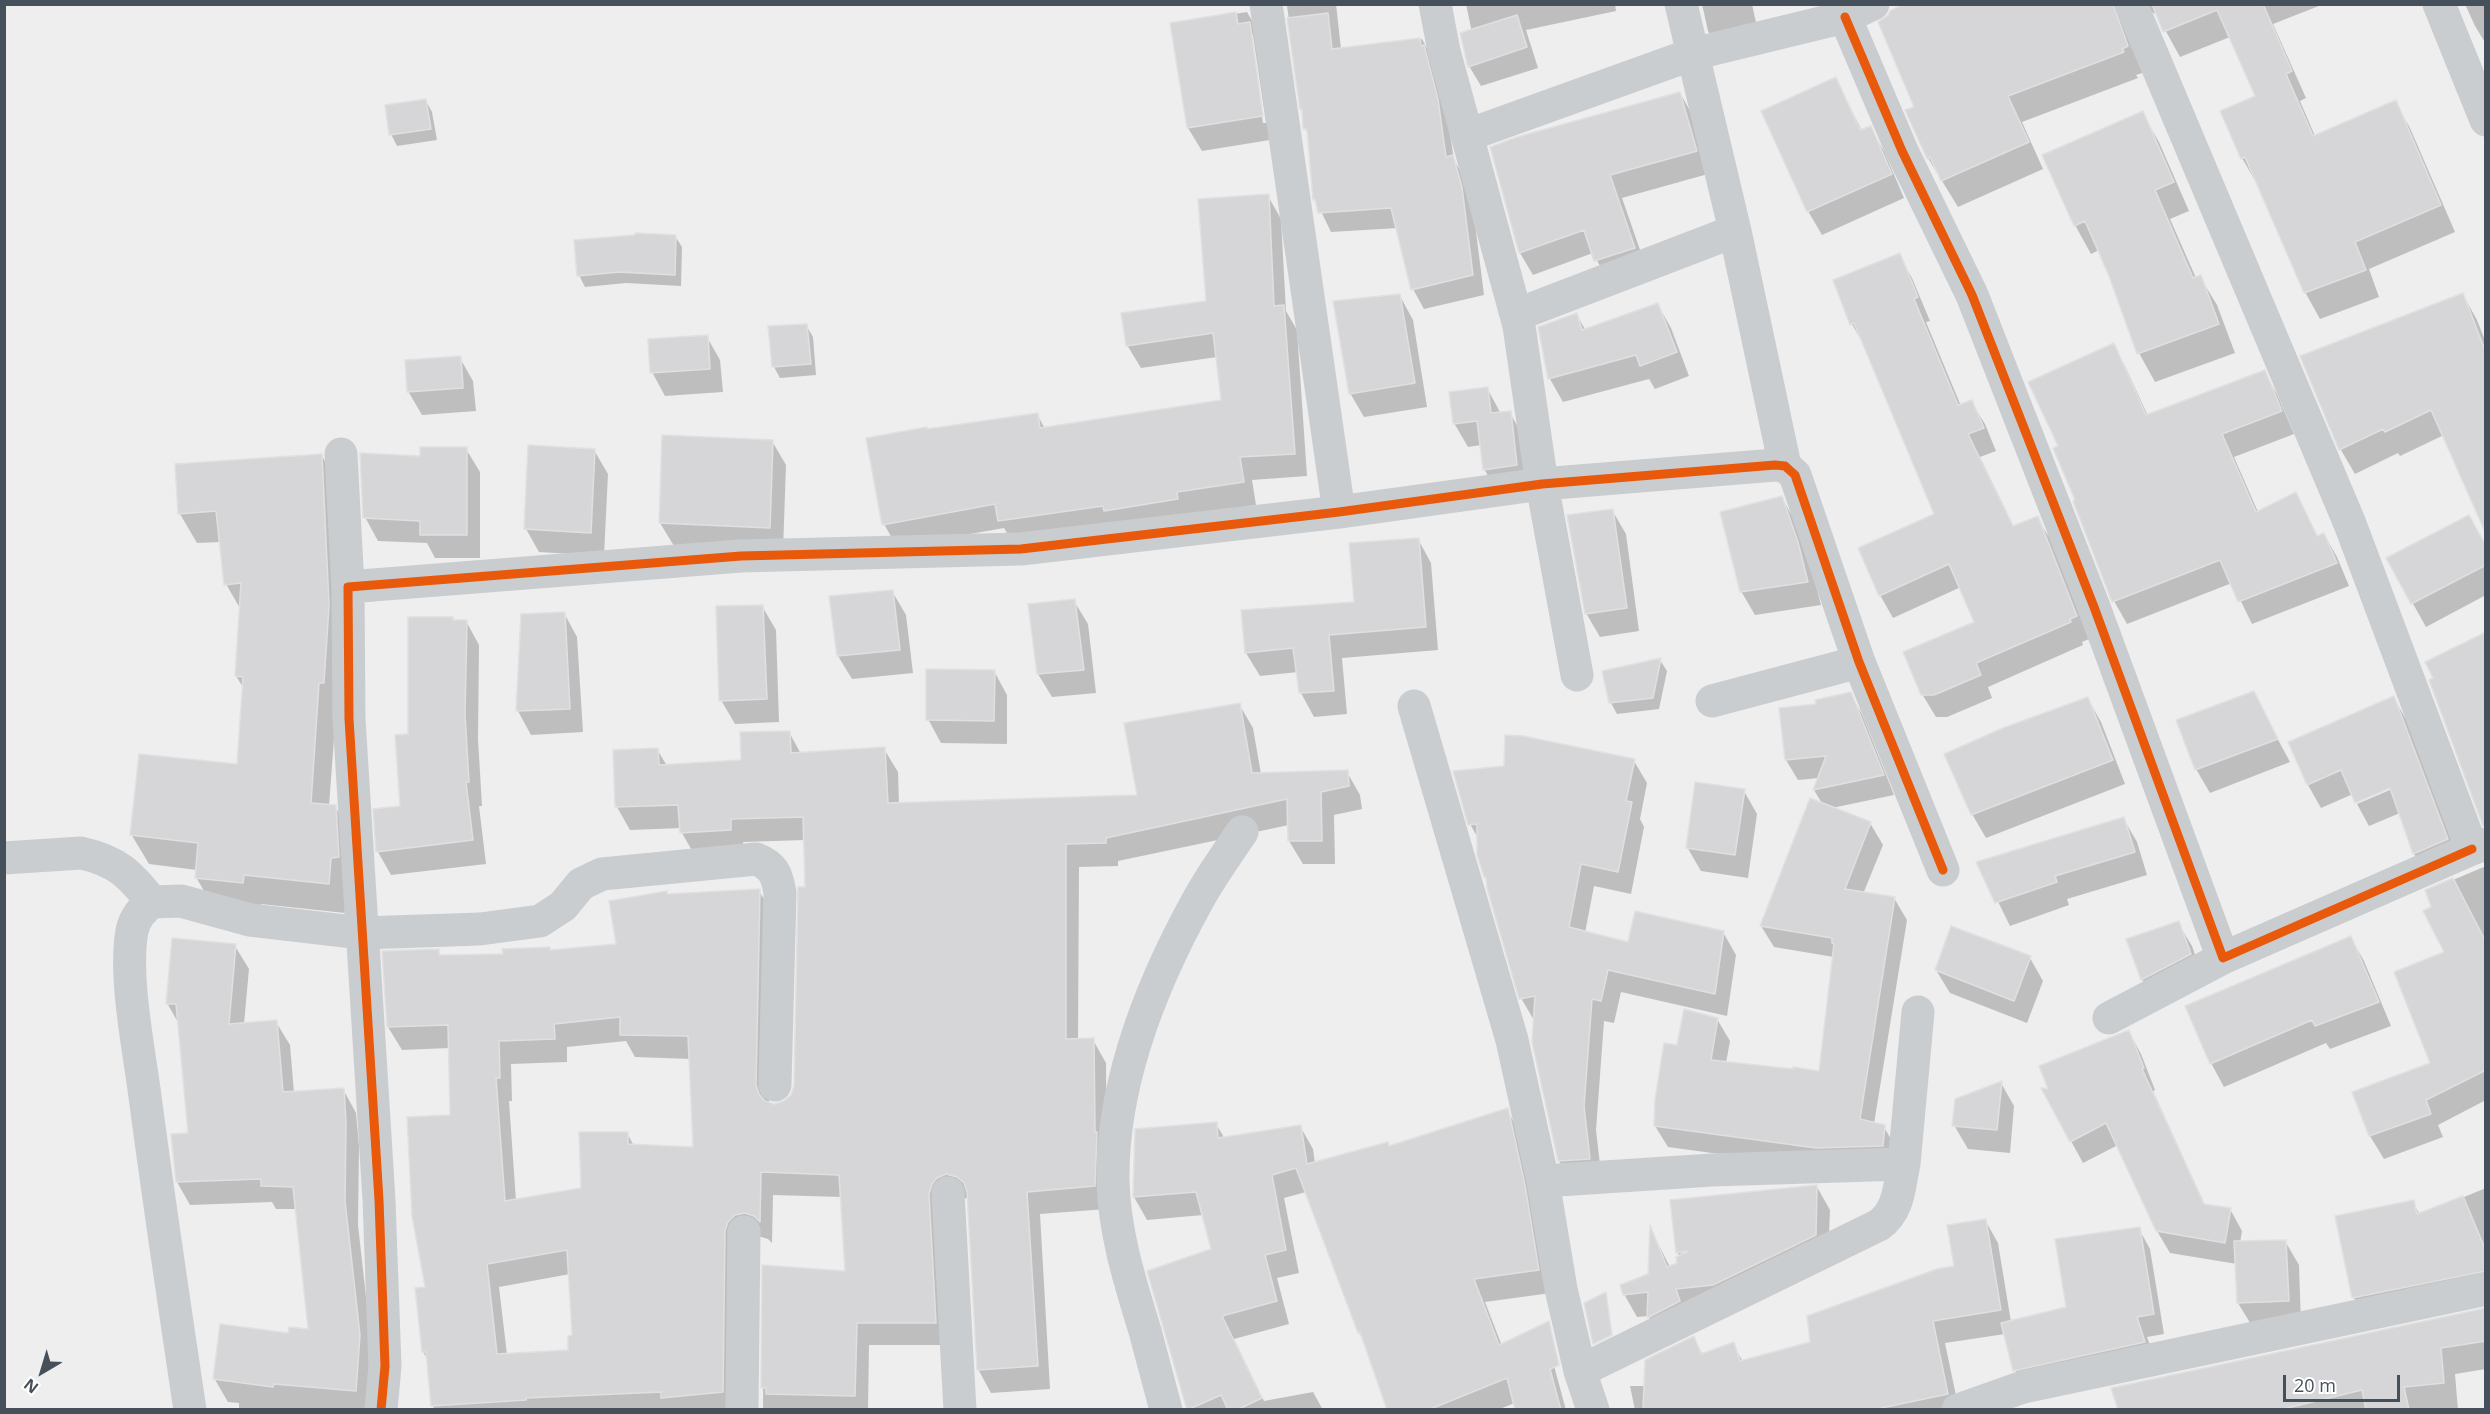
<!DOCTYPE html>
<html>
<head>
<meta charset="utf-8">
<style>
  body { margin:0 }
  #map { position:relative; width:2490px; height:1414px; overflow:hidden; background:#efeeee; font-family:"Open Sans",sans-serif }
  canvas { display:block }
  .frame { position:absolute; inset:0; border:6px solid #45505b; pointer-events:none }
  .north { position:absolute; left:12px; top:1342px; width:60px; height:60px; -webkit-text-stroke:4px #fff; paint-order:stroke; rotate:218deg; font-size:16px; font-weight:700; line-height:24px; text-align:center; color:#45505b }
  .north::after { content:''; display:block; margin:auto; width:21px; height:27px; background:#45505b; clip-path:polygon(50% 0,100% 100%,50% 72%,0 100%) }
  .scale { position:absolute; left:2283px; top:1375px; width:117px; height:27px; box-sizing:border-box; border:3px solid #45505b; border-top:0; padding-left:8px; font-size:18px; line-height:21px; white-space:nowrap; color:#45505b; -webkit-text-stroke:4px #fff; paint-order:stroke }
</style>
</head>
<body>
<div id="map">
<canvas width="2490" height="1414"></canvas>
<div class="frame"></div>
<div class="north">N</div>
<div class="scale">20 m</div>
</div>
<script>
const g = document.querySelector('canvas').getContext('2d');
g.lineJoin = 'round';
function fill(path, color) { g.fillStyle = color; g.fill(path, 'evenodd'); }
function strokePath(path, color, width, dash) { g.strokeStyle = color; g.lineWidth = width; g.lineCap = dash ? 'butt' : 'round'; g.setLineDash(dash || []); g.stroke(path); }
fill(new Path2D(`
  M1294,4H1336L1341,49L1422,39L1433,60L1448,120L1454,160L1464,177L1473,208L1484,295L1424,309L1413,289L1398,228L1331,232L1315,199L1309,135L1305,129L1287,6Z
  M1466,4H1615L1616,11L1526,30L1538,68L1481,86L1469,66L1472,33Z
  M1702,4H1752L1758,32L1715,42L1708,31Z
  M1908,4H2324L2273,24L2306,98L2300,101L2315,136L2395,102L2410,128L2455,232L2369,269L2379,297L2320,319L2305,292L2257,184L2242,158L2257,97L2230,37L2180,57L2157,15L2150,11L2142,73L2136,75L2138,78L2022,122L2043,169L1958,207L1928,158L1916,107Z
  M2465,4H2486V44L2475,26Z
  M1247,12L1261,36L1276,139L1202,151L1188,128L1172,24ZM1250,35H1253L1266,123H1263Z
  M1836,79L1862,131L1870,128L1884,151L1904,198L1822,235L1808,211Z
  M1680,93L1693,116L1708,174L1622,198L1647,270L1609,283L1593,253L1533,275L1520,253L1491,148Z
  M426,101L432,112L437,140L397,146L391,134Z
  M2142,113L2159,142L2189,211L2170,219L2196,278L2200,277L2217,305L2235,353L2155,382L2139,353L2099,250L2091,254L2075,225Z
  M1268,196L1281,219L1286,311L1297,330L1307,476L1252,480L1256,505L1013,543L1004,528L897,547L884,524L927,431L1037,414L1045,429L1223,401L1217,357L1141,368L1127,345L1208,302Z
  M675,236L682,247L681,286L626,283L585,287L579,275Z
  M1899,255L1912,278L1930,321L1926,322L1961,406L1971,402L1985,424L1996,451L1980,457L2014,527L2037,518L2051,540L2089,639L2082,642L2083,645L1988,687L1992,698L1947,717H1936L1922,694L1976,623L1961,587L1893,618L1880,595L1936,514L1865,347L1852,324Z
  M2463,295L2477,320L2486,343V523L2444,435L2400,456L2398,453L2355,474L2341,450L2302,357Z
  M1400,296L1413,320L1427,407L1364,417L1350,393Z
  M1658,305L1671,328L1689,376L1655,389L1649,379L1563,402L1550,379L1540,328L1577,315L1586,331Z
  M806,325L813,337L816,375L780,378L774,367L770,328Z
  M707,337L720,360L723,392L665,396L652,372Z
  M2113,345L2126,368L2148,416L2264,372L2277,394L2294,434L2234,457L2258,512L2296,494L2318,537L2324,534L2337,557L2349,586L2252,624L2232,583L2127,624L2114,601L2060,446Z
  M460,358L473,381L476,411L422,415L408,391Z
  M1487,388L1501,414L1510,413L1523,436L1530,488L1498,493L1484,469L1481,445L1468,447L1454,423Z
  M772,441L786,465L783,551L674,546L660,523Z
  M466,449L480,472V558H435L427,543L378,541L365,517L422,458Z
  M594,450L608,474L604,556L539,552L526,529Z
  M322,456L339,485L336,712L329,806H335L352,836L345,913L261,904L260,912L213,907L196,877L197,870L149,864L131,834L239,766L244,689L236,676L241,610L226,584L221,542L197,543L180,514Z
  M1782,498L1795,521L1811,567L1821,605L1755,615L1741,591Z
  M1612,510L1626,534L1639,631L1600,637L1586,613Z
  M1418,539L1431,563L1438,650L1342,658L1347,714L1314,717L1301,693L1298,672L1260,676L1246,653L1356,603Z
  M2486,547V595L2426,627L2388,559Z
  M892,591L906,615L913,673L852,679L838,656L831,597Z
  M1074,601L1088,624L1096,693L1052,697L1038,674L1030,605Z
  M762,606L776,630L779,722L735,724L721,700Z
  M564,613L577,637L583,732L531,735L518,711L522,615Z
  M466,621L479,645L478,739L482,806H479L486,864L391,875L378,852L401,807L410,736L454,622Z
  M1660,660L1667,671L1659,709L1617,714L1611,703L1604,672Z
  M994,671L1007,695V744L941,743L928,719Z
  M2253,693L2290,762L2210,793L2196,769Z
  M1850,694L1862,714L1894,795L1832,808L1870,823L1883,845L1863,894L1894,898L1907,920L1874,1124L1884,1127L1896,1148L1829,1169L1668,1147L1655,1126L1678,1047L1717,1019L1730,1041L1726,1063L1820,1073L1834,957L1774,947L1761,926L1823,805L1814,790L1819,778L1798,780L1786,760L1781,709L1818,705Z
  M2394,698L2407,721L2460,863L2428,877L2414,854L2400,813L2369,826L2357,804L2397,787L2396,784L2356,801V803L2353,794L2321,808L2308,785L2290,743Z
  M2088,699L2101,722L2125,784L1986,838L1972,814Z
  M1239,704L1253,728L1261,774L1347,772L1360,795L1362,809L1334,815L1335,864H1303L1289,841V825L1118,861V866L1079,867L1078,1040H1093L1106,1063L1107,1209L1040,1214L1050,1389L991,1393L978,1369L969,1199L960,1197L949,1345H869L868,1410H763L764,1267L847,1273L842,1197L773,1195L772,1243L768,1239L758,1236L736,1410H435L432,1405L429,1362L423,1352L427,1289L452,1116L450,1048L402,1050L388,1027L438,951L441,956H504L549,948L551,952L618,945L667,895L759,891L773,914L769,1103L775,1105L784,1103L792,1096L795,1086L806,888L805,840L743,842L744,853L695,856L682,833V828L630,830L617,807L657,749L667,766L742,762L789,732L801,754L884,749L898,772L899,804L1139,796ZM626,1041L635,1057L691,1059L694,1148L634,1146L627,1133L582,1189L516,1201L509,1101H512L511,1064L567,1062V1047ZM570,1274L574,1337L570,1351L507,1355L499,1287Z
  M1634,761L1647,783L1640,819L1644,827L1631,894L1594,886L1585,933L1629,943L1723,932L1736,955L1727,1016L1621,992L1614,1023L1604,1021L1596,1130L1602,1182L1573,1184L1559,1161L1535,1022L1521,998L1485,876L1479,840L1470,824Z
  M1744,791L1757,814L1748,878L1701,871L1687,847Z
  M2123,818L2137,842L2147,875L2067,899L2069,905L2010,926L1979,863Z
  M2486,866V1100L2438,1125L2443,1137L2384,1159L2370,1136L2431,1064L2446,953L2427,891Z
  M2178,923L2192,946L2203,978L2156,1003L2142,979L2128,940Z
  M2351,938L2364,961L2391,1026L2330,1049L2326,1043L2224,1087L2211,1063Z
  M235,946L249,969L244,1024L276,1022L290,1045L294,1093L343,1089L356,1113L359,1146L358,1225L373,1359L369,1410H239V1403L228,1402L214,1378L290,1335L309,1330L297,1209H276L272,1202L190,1205L177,1182L189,1135L179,1024L167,1003Z
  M2030,958L2043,981L2027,1023L1950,993L1936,970Z
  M2129,1032L2141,1054L2155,1090L2153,1091L2205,1205L2230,1209L2242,1231L2240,1243L2285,1241L2299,1265L2301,1324L2252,1326L2238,1303L2237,1264L2170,1253L2157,1231L2118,1145L2083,1163L2071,1141L2050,1090Z
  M2001,1083L2014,1106L2010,1153L1968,1149L1954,1125Z
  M1507,1110L1520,1133L1551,1293L1485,1302L1502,1346L1550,1351L1566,1410H1517L1515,1403L1497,1410H1389L1367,1346L1359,1333L1306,1192L1284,1198L1299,1273L1277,1278L1289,1324L1234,1339L1264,1401L1313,1392L1323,1410H1192L1179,1381L1213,1250L1203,1215L1147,1220L1134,1197L1137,1130L1216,1124L1225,1139L1300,1126L1313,1149L1315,1164L1389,1148Z
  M1817,1187L1830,1210L1828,1258L1661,1339L1648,1316L1637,1317L1624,1294L1650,1275L1651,1230L1670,1267L1679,1264L1680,1257L1677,1252Z
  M2486,1188V1299L2369,1323L2354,1298L2413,1202L2420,1215Z
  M1985,1220L1998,1243L2011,1322L2068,1308L2139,1229L2150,1249L2164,1334L2147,1337L2156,1362L2026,1390L2015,1370L2005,1334L1945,1343L1959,1410H1635L1630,1386H1646L1694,1338L1703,1355L1733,1344L1743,1362L1812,1343L1956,1268Z
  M2486,1310V1369L2455,1374L2458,1410H2119Z`), '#0003');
const building = new Path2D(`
  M1904,4H2113L2128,46L2122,49L2124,52L2008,96L2029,142L1941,181L1930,157L1927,159L1905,110L1914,107L1878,22L1888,15L1890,11Z
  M2152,4H2263L2292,71L2286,74L2313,136L2396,100L2441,205L2355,242L2366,270L2304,293L2245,157L2241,159L2220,111L2255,96L2217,10L2163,32Z
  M1236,12L1238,24L1250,22L1263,116L1187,128L1170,23Z
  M1328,13L1332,49L1420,38L1421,46L1424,45L1438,99L1446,157L1453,155L1462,187L1473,275L1411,290L1391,208L1318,213L1315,199L1313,200L1307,129H1303L1302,109L1300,110L1287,18Z
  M1517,15L1527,47L1468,67L1460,33Z
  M1836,77L1860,130L1871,126L1892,174L1807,212L1761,111Z
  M1680,92L1697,151L1610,175L1635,248L1594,261L1584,230L1519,253L1490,147L1517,137Z
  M426,99L431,129L389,135L385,105Z
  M2143,111L2174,182L2155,190L2193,278L2201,275L2219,324L2137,354L2109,276L2085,221L2074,226L2042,155Z
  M1269,194L1274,306L1284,305L1295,454L1240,457L1244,482L1177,492L1178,499L1104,511L1103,506L998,521L995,504L882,525L866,438L927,427V429L1038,413L1040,428L1221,400L1213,333L1126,346L1121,313L1206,301L1198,199Z
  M635,233L676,235L675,275L619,272L577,276L574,240L635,235Z
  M1900,253L1918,297L1914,299L1958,405L1972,400L1984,428L1968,434L2013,526L2038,516L2077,616L2070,619L2071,622L1976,663L1981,675L1934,695H1921L1903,652L1974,622L1949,564L1879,596L1858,548L1934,514L1854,323L1850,325L1833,280Z
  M2463,293L2486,353V534L2431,410L2385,432L2383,429L2339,450L2300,356Z
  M1400,294L1415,383L1349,394L1333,301Z
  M1658,303L1677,352L1640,366L1636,355L1548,379L1538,327L1577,313L1582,330Z
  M807,324L811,364L772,367L768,326Z
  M708,335L710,369L650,373L648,339Z
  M2114,343L2146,415L2265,370L2282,411L2222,434L2256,512L2296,492L2317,536L2324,533L2337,563L2238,602L2220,560L2112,602L2073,501L2075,500L2053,448L2058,446L2028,382Z
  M461,356L463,388L407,392L405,360Z
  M1488,387L1491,413L1511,411L1517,465L1483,470L1477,421L1453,424L1449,392Z
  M662,435L773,440L770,528L659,523Z
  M528,445L595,449L591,533L524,529Z
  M420,447H467V535H420V521L363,518L360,453L420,456Z
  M322,454L329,605L324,683H319L311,803L336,805L339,857L331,858L329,884L244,875L243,883L195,878L198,843L130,835L139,754L237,764L243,677L235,676L241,583L224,585L216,511L178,514L175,464Z
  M1782,496L1798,542L1808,582L1740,592L1720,512Z
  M1613,509L1627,608L1585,614L1567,515Z
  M2469,515L2486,546V565L2411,604L2386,558Z
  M1419,538L1426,627L1329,635L1334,691L1299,693L1293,648L1245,653L1241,610L1354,602L1349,543Z
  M893,590L900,650L837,656L829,596Z
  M1075,599L1084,670L1037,674L1028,604Z
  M763,605L767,699L719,701L716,606Z
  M565,612L570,709L516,711L521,614Z
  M408,617H453V620H467L465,714L469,782H466L473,840L376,852L373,809L400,806L395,735L408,734Z
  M2486,632V826H2483L2429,680L2433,678L2425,662Z
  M1661,658L1653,698L1609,703L1602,671Z
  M926,669L995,670L994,721L926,720Z
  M2254,691L2278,739L2195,770L2176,720Z
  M1851,692L1884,775L1813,790L1826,756L1785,760L1779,708L1816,704L1815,700Z
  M2394,696L2448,839L2413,854L2390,788L2355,803L2341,770L2307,785L2288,742Z
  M2088,697L2113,760L1971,815L1944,754L2003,728Z
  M1240,703L1252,773L1348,770L1349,786L1321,792L1322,841H1288L1287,799L1106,838V843L1066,844V1039L1094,1038L1095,1132H1097L1095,1186L1027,1192L1038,1366L977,1370L967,1192L964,1183L957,1177L946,1174L937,1178L932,1184L929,1194L936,1323H857L855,1396L766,1394V1388H761L762,1265L845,1271L839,1175L761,1172L760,1222L754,1216L745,1213L735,1215L728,1222L725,1231L723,1392L661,1398V1392L526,1398V1400L431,1406L426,1352H422L415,1288L425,1287L412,1216L407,1117L450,1115L448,1025L387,1027L382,951L439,949V955L503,954L502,949L550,947V950L616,944L609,901L667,891V894L760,889L756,1085L759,1094L765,1101L774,1104L784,1101L791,1095L794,1086L798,887H805L803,817L731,819V830L680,833L678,805L615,807L613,750L658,748L659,765L741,760L740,732L790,731L791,753L885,747L888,803L1137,795L1124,723ZM620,1017V1035L688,1036L693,1147L628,1144V1132H579L581,1188L505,1201L496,1078H500L499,1041L555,1039L554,1024ZM567,1250L572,1335L568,1336V1350L497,1354L487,1264Z
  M1505,735L1523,736L1635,759L1626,801L1632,802L1618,872L1581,864L1569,927L1628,942L1635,911L1724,931L1715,994L1608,970L1601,1001L1592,999L1584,1106L1590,1159L1558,1161L1532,1042L1535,996L1519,999L1487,888L1486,877H1484L1477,855V824L1468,825L1453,771L1504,766Z
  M1695,782L1745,789L1735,855L1686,848Z
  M1810,798L1871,822L1845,889L1895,897L1860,1119L1885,1125L1883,1146L1816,1148L1654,1126L1655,1100L1664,1043L1677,1045L1684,1009L1718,1018L1711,1060L1793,1069V1067L1819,1071L1834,944L1832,943V938L1760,926Z
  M2124,817L2135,852L2055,876L2057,882L1995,903L1976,862Z
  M2453,878L2486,942V1070L2426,1100L2431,1114L2369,1136L2352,1092L2430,1063L2394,972L2444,952L2423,911L2431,907L2425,890Z
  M2179,921L2191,954L2141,980L2126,939Z
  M1951,926L2031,956L2014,1001L1935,970Z
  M2351,936L2379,1002L2315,1026L2312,1020L2210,1064L2185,1006Z
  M172,938L236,944L229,1024L277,1020L283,1092L344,1088L346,1122L345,1201L360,1335L356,1391L274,1384L273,1387L213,1379L220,1324L288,1333L289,1327L308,1329L293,1187L261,1186V1179L176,1182L171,1134L188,1133L176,1004H166Z
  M2129,1030L2144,1068L2142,1069L2204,1204L2231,1208L2225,1243L2156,1231L2106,1123L2070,1142L2041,1088L2048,1089L2039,1066Z
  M2002,1081L1997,1130L1952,1126L1955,1099Z
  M1508,1108L1525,1185L1539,1270L1474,1279L1499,1345L1549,1321L1559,1365L1550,1369L1561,1410H1515L1507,1378L1428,1410H1387L1360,1332L1358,1333L1296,1168L1272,1175L1286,1250L1265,1255L1277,1301L1222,1316L1262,1398L1237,1410H1228L1221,1395L1187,1410L1147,1271L1211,1249L1196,1192L1133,1197L1135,1129L1217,1122L1218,1138L1301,1125L1307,1164L1388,1142L1389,1146Z
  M1817,1185L1816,1235L1713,1285L1676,1289L1680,1301L1647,1318L1648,1292L1623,1295L1620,1285L1648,1274L1650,1225L1667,1267L1677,1263L1676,1257L1688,1251L1676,1253L1670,1200Z
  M2463,1196L2486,1251V1271L2352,1298L2335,1216L2414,1200L2417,1214Z
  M1986,1219L2001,1310L1933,1321L1948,1394L1872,1410H1643L1645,1360L1694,1336L1701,1354L1734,1342L1740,1361L1810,1342L1807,1316L1937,1269L1954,1266L1947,1225Z
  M2140,1227L2154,1314L2137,1317L2145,1342L2013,1371L2001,1323L2066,1307L2055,1239Z
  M2286,1240L2289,1301L2237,1303L2234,1241Z
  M1606,1292L1612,1335L1593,1344L1584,1303Z
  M2486,1308V1341L2441,1348L2444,1383L2404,1387L2409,1410H2366L2362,1390L2279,1410H2118L2111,1388Z`);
fill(building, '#d6d6d8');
strokePath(building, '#e0e0e1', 1.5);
strokePath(new Path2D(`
  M1266,4L1339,512
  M1435,4L1444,51L1519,326L1542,484L1577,675
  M1681,4L1735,231L1785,466
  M2131,4L2350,524L2472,849L2486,844
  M2439,4L2486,120
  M1845,17L1902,151L1972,295L2094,607L2223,958L2472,849
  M1468,135L1693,54L1845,17L1873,4
  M1516,315L1735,231
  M341,454L348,587
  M1712,701L1859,662
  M1414,706L1512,1040L1543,1181L1561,1289L1580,1371L1593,1410
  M4,858L81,853C117,861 130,874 152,902
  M2109,1018L2223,958
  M1543,1181L1712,1170L1904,1164L1918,1012
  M948,1193L960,1410
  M1580,1371L1879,1225C1899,1211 1899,1187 1904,1164
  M190,1410C174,1303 158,1196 144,1089C138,1045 124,974 132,931C135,917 142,910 152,902L181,901L250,920L362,933L480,929L540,921L563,906L581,884L602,874L756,859C774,866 777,875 780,893L775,1085
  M381,1410L385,1366L379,1200L349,719L348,587L741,556L1021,549L1339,512L1542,484L1775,465L1785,466L1795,475L1859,662L1943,870
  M742,1410L744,1232
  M1166,1410C1159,1383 1152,1357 1145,1331C1130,1282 1114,1232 1113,1180C1112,1082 1151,985 1198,900C1211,876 1227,854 1242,832
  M1958,1410L2023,1387L2486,1289`), '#cacdcf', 33);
strokePath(new Path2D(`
  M1845,17L1902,151L1972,295L2094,607L2223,958L2472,849
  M381,1410L385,1366L379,1200L349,719L348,587L741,556L1021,549L1339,512L1542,484L1775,465L1785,466L1795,475L1859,662L1943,870`), '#e8590c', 9);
</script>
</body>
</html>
